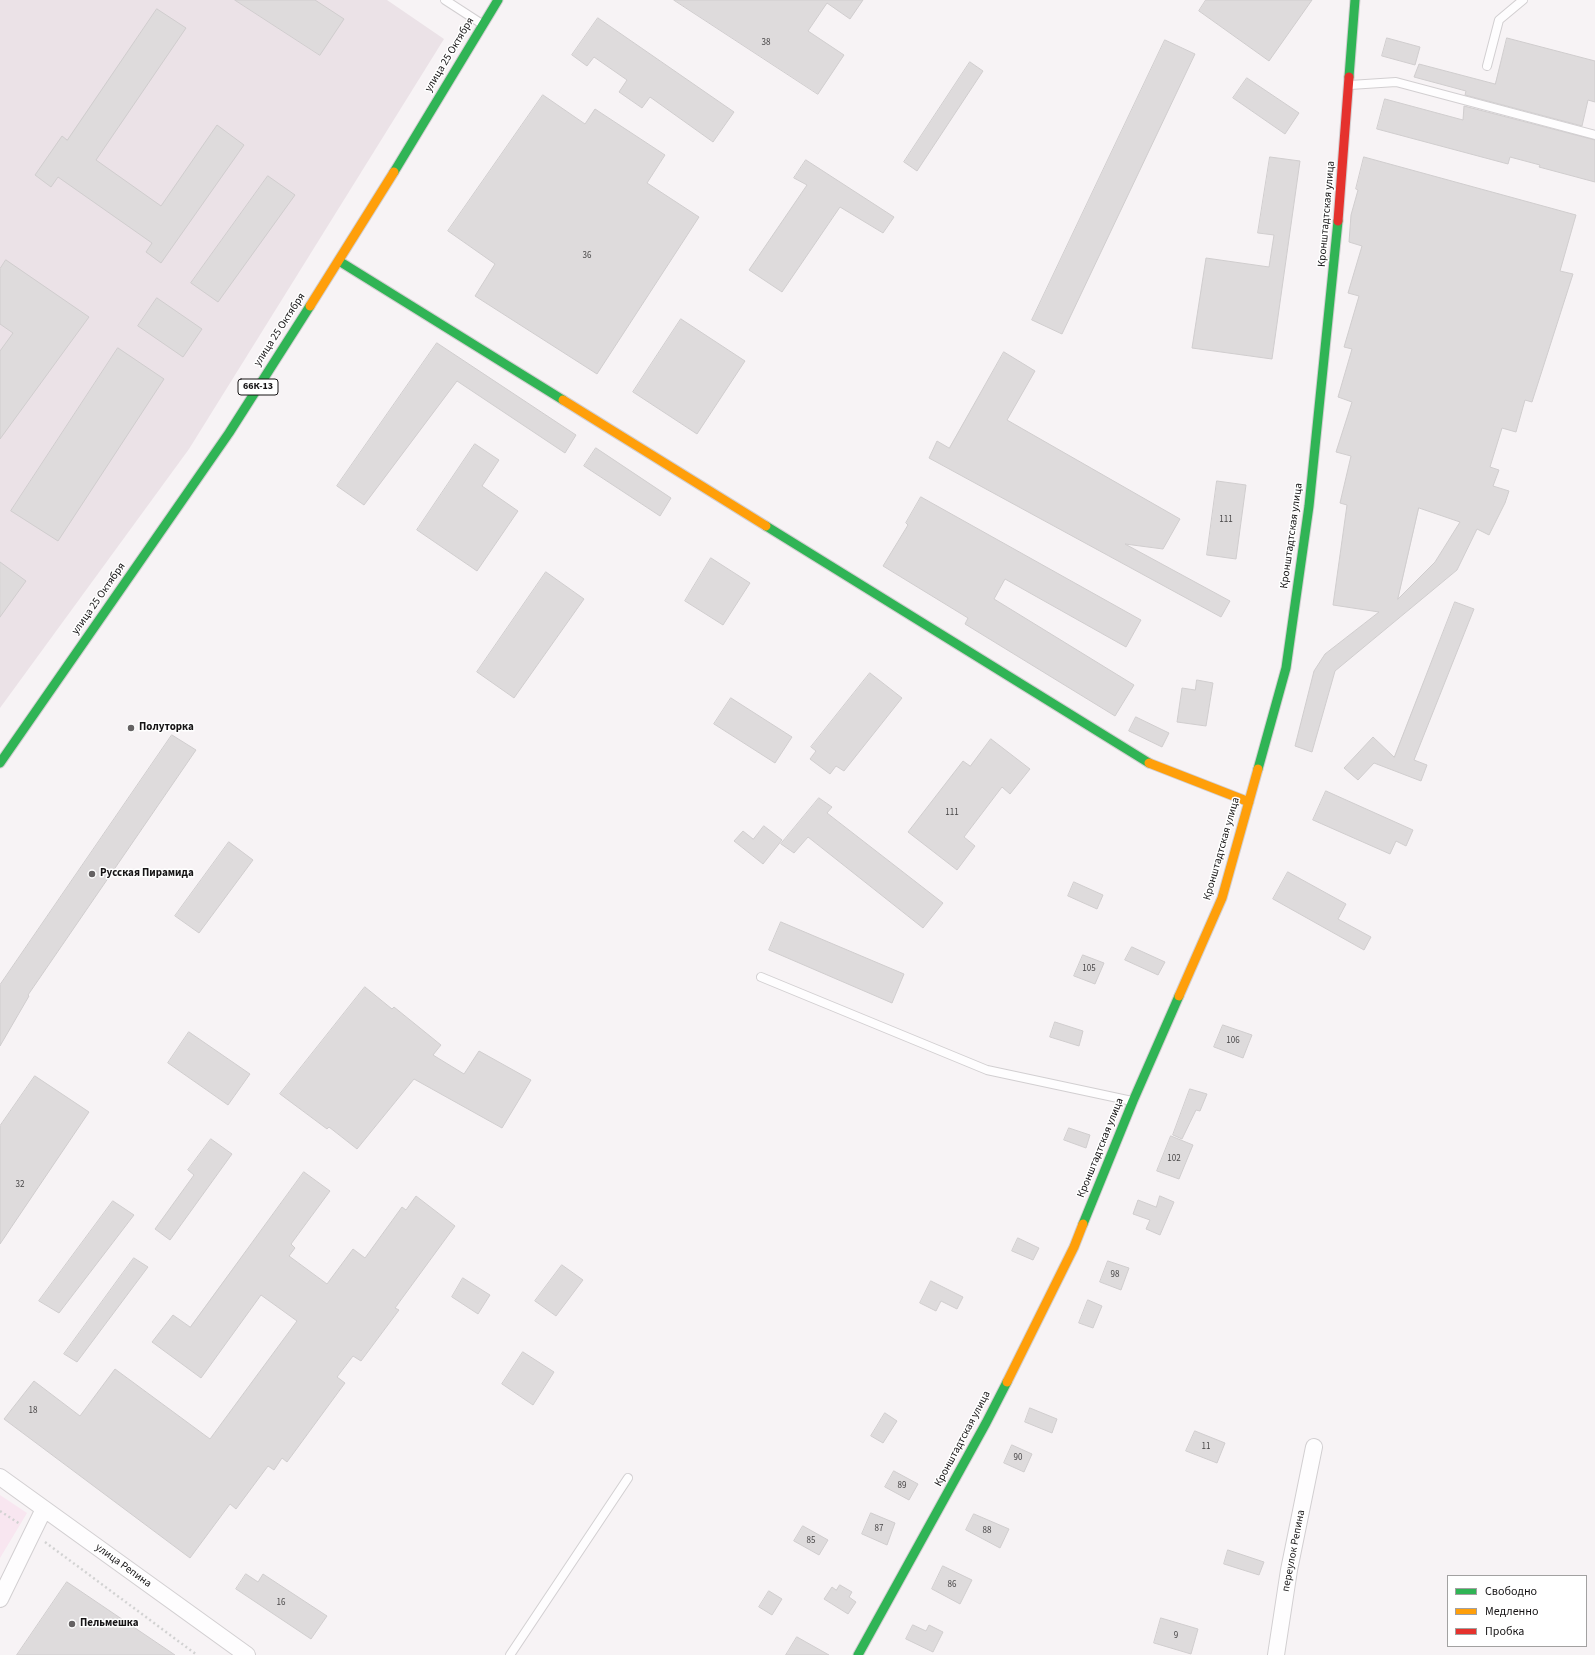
<!DOCTYPE html>
<html>
<head>
<meta charset="utf-8">
<style>
  body { margin:0 }
  #map { position:relative; width:1595px; height:1655px; overflow:hidden; background:#f7f3f5; font-family:"Source Sans 3",sans-serif }
  canvas { display:block }
  .legend { position:absolute; left:1447px; top:1575px; width:140px; height:72px; box-sizing:border-box; background:#fff; border:1px solid #a2a1a1; margin:0; padding:5px 7px; list-style:none; font-size:12px; color:#161415 }
  .legend li { display:flex; align-items:center; gap:8px; height:20px }
  .legend b { width:20px; border:1px solid #a2a1a1 }
</style>
</head>
<body>
<div id="map">
<canvas width="1595" height="1655"></canvas>
<ul class="legend">
<li><b style="height:5px;background:#30b455"></b>Свободно</li>
<li><b style="height:5px;background:#ff9f0a"></b>Медленно</li>
<li><b style="height:5px;background:#e5322d"></b>Пробка</li>
</ul>
</div>
<script>
const g = document.querySelector('canvas').getContext('2d');
g.lineJoin = 'round';
function fill(path, color) { g.fillStyle = color; g.fill(path, 'evenodd'); }
function strokePath(path, color, width, dash) { g.strokeStyle = color; g.lineWidth = width; g.lineCap = dash ? 'butt' : 'round'; g.setLineDash(dash || []); g.stroke(path); }
function drawText(font, color, halo, rows, align = 'center') {
  g.font = font + ' "Source Sans 3",sans-serif'; g.lineWidth = 3; g.setLineDash([]); g.textBaseline = 'middle'; g.strokeStyle = halo; g.fillStyle = color; for (const [text, x, y, turn = 0] of rows) {
    g.save(); g.translate(x, y); g.rotate((+turn || 0) * Math.PI / 180); g.textAlign = isNaN(turn) ? turn : align; if (halo) g.strokeText(text, 0, 0); g.fillText(text, 0, 0); g.restore();
  }
}
fill(new Path2D(`
  M0,0H387L444,39L189,449L0,708Z`), '#ebe2e7');
fill(new Path2D(`
  M0,1495L27,1513L0,1558Z`), '#f8e6f0');
const building = new Path2D(`
  M235,0H315L344,19L320,55Z
  M674,0H863L850,19L827,3L808,31L844,55L818,94Z
  M1206,0H1312L1269,61L1199,11Z
  M157,9L186,28L96,160L161,206L217,125L244,145L161,263L146,252L152,243L58,177L51,187L35,175L62,136L67,140Z
  M598,18L734,112L713,142L650,97L642,108L619,92L627,80L594,57L587,66L572,55Z
  M1387,38L1420,47L1415,65L1382,56Z
  M1507,38L1595,61V102L1588,100L1582,126L1465,95L1466,91L1414,77L1419,64L1495,84Z
  M1165,40L1195,54L1062,334L1032,320Z
  M970,62L983,71L917,171L904,162Z
  M1247,78L1299,113L1285,134L1233,98Z
  M543,95L585,124L595,109L665,155L647,183L699,217L597,374L475,296L495,264L448,231Z
  M1385,99L1463,120L1464,106L1595,140V182L1539,167L1540,165L1510,157L1508,164L1377,129Z
  M1270,157L1300,161L1272,359L1192,348L1206,258L1269,267L1274,235L1258,233Z
  M1364,157L1576,215L1560,271L1573,274L1532,402L1525,400L1516,432L1502,428L1490,467L1499,470L1493,486L1509,491L1505,503L1489,535L1477,529L1457,570L1335,671L1312,752L1295,746L1314,671L1325,654L1379,612L1333,605L1347,505L1340,503L1351,456L1336,452L1352,402L1338,397L1352,349L1344,347L1359,296L1348,293L1362,246L1349,242L1351,215L1358,190L1356,189ZM1419,508L1460,522L1435,562L1398,599Z
  M806,160L894,217L883,233L840,207L782,292L749,270L807,185L794,178Z
  M268,176L295,195L218,302L191,283Z
  M6,260L89,317L0,439V351L13,333L0,324V269Z
  M157,298L202,329L183,357L138,326Z
  M681,319L745,361L697,434L633,392Z
  M437,343L576,435L565,453L457,381L364,505L337,486Z
  M118,348L164,379L58,541L11,511Z
  M1004,352L1035,371L1007,420L1180,519L1163,549L1125,544L1230,601L1221,617L929,458L937,441L949,448Z
  M475,444L499,460L482,486L518,511L477,571L417,530Z
  M596,448L671,498L660,516L584,466Z
  M1217,481L1246,485L1236,559L1207,555Z
  M921,497L1141,620L1126,647L1005,579L994,599L1134,685L1115,716L965,624L968,618L883,566L908,525L906,523Z
  M711,558L750,583L723,625L685,601Z
  M0,562L26,581L0,617Z
  M546,572L584,599L514,698L477,672Z
  M1455,602L1474,609L1414,760L1427,765L1421,781L1374,763L1358,780L1344,768L1373,737L1394,757Z
  M870,673L902,698L844,771L836,766L830,774L810,759L816,751L811,747Z
  M1197,680L1213,683L1206,726L1177,722L1182,688L1195,690Z
  M731,698L792,737L775,763L714,724Z
  M1136,717L1169,733L1162,747L1129,731Z
  M172,735L196,750L28,995L29,996L0,1046V985Z
  M991,739L1030,769L1010,794L1002,787L964,837L975,846L957,870L908,832L963,761L970,766Z
  M1326,791L1413,830L1406,846L1396,841L1390,854L1313,820Z
  M819,798L832,807L827,813L943,903L923,928L808,837L794,853L781,844Z
  M764,826L782,840L763,864L734,841L743,831L753,839Z
  M229,842L253,860L199,933L175,916Z
  M1288,872L1346,904L1338,919L1371,937L1364,950L1273,899Z
  M1074,882L1103,895L1097,909L1068,896Z
  M781,922L904,974L892,1003L769,950Z
  M1132,947L1165,962L1158,975L1125,960Z
  M1083,955L1104,963L1095,984L1074,976Z
  M365,987L392,1009L394,1007L441,1045L433,1055L464,1074L479,1051L531,1080L502,1128L414,1079L357,1149L329,1127L327,1129L280,1094Z
  M1055,1022L1083,1031L1079,1046L1050,1037Z
  M1223,1025L1252,1035L1243,1058L1214,1047Z
  M189,1032L250,1074L228,1105L168,1063Z
  M35,1076L89,1112L0,1244V1126Z
  M1190,1089L1207,1094L1200,1111L1196,1110L1182,1139L1173,1135Z
  M1069,1128L1090,1135L1086,1148L1064,1140Z
  M1171,1136L1193,1145L1179,1179L1157,1171Z
  M211,1139L232,1154L170,1240L155,1229L194,1175L188,1170Z
  M304,1172L330,1191L291,1244L295,1248L289,1256L327,1284L353,1249L365,1258L402,1207L406,1210L416,1196L455,1226L395,1308L399,1310L361,1361L353,1356L337,1377L345,1383L287,1462L282,1458L274,1470L268,1466L236,1509L230,1504L190,1558L4,1419L34,1381L80,1416L115,1369L210,1439L297,1321L261,1295L201,1378L152,1342L173,1315L190,1327Z
  M1160,1196L1174,1202L1160,1235L1146,1229L1150,1220L1133,1214L1138,1200L1156,1207Z
  M113,1201L134,1215L59,1313L39,1301Z
  M1018,1238L1039,1248L1033,1260L1012,1251Z
  M134,1258L148,1267L77,1362L64,1354Z
  M1108,1261L1129,1268L1121,1290L1100,1282Z
  M562,1265L583,1280L556,1316L535,1301Z
  M463,1278L490,1295L478,1314L452,1297Z
  M931,1281L963,1297L957,1309L941,1301L936,1311L920,1303Z
  M1088,1300L1102,1306L1093,1328L1079,1323Z
  M523,1352L554,1372L533,1405L502,1384Z
  M1030,1408L1057,1419L1052,1433L1025,1422Z
  M885,1413L897,1421L883,1443L871,1436Z
  M1195,1431L1225,1443L1217,1463L1186,1451Z
  M1012,1445L1032,1454L1024,1472L1004,1463Z
  M894,1471L918,1484L909,1500L885,1487Z
  M871,1513L895,1523L887,1545L862,1534Z
  M974,1514L1009,1529L1000,1548L966,1530Z
  M803,1526L828,1540L819,1555L794,1541Z
  M1228,1550L1264,1562L1259,1575L1224,1564Z
  M943,1566L972,1580L960,1604L932,1589Z
  M246,1574L258,1582L263,1574L327,1616L311,1639L236,1589Z
  M67,1582L175,1655H17Z
  M840,1585L852,1592L849,1597L856,1602L848,1614L824,1599L832,1587L836,1590Z
  M769,1591L782,1599L772,1615L759,1607Z
  M1161,1618L1198,1629L1191,1654L1154,1643Z
  M913,1625L926,1631L929,1625L943,1632L933,1652L906,1639Z
  M797,1637L829,1655H786Z`);
fill(building, '#dedbdc');
strokePath(building, '#d0cdce', 1);
const lane = new Path2D(`
  M445,0L482,24
  M1487,66L1499,20L1523,0
  M1350,85L1396,82L1595,135
  M761,977L987,1070L1132,1101
  M510,1655L628,1478`);
const street = new Path2D(`
  M0,1477L247,1655
  M0,1599L44,1509
  M1276,1655L1289,1570L1314,1447`);
const fast = new Path2D(`
  M1349,77L1355,0
  M394,172L498,0
  M339,261L563,400
  M766,526L1149,763
  M0,763L229,433L310,306
  M1258,769L1286,668L1309,506L1338,221
  M1083,1224L1133,1101L1179,996
  M858,1655L986,1423L1007,1382`);
const slow = new Path2D(`
  M310,306L394,172
  M563,400L766,526
  M1149,763L1249,802
  M1179,996L1222,898L1258,769
  M1007,1382L1074,1247L1083,1224`);
const jam = new Path2D(`
  M1338,221L1349,77`);
strokePath(lane, '#d2cfd1', 10);
strokePath(street, '#d2cfd1', 18);
strokePath(fast, '#d2cfd1', 11);
strokePath(slow, '#d2cfd1', 11);
strokePath(jam, '#d2cfd1', 11);
strokePath(new Path2D(`
  M0,1511L20,1524
  M45,1542L197,1655`), '#d2d2d2', 2.5, [2, 3]);
strokePath(lane, '#fefdfe', 8);
strokePath(street, '#fefdfe', 16);
strokePath(fast, '#30b455', 9);
strokePath(slow, '#ff9f0a', 9);
strokePath(jam, '#e5322d', 9);
for (const [x, y, r, color] of [
  [131,728,4,"#656263"],
  [92,874,4,"#656263"],
  [72,1624,4,"#656263"]
]) { const dot = new Path2D(); dot.arc(x, y, r, 0, 2 * Math.PI); g.fillStyle = color; g.fill(dot); strokePath(dot, '#fff', 1.5); }
drawText('9px', '#484647', null, [
  ["38",766,43],
  ["36",587,256],
  ["111",1226,520],
  ["111",952,813],
  ["105",1089,969],
  ["106",1233,1041],
  ["102",1174,1159],
  ["32",20,1185],
  ["98",1115,1275],
  ["18",33,1411],
  ["11",1206,1447],
  ["90",1018,1458],
  ["89",902,1486],
  ["87",879,1529],
  ["88",987,1531],
  ["85",811,1541],
  ["86",952,1585],
  ["16",281,1603],
  ["9",1176,1636]
]);
for (const [x, y, w] of [
  [258,387,40]
]) { const box = new Path2D(); box.roundRect(x - w / 2, y - 8, w, 16, 3); g.fillStyle = '#fff'; g.fill(box); strokePath(box, '#161415', 1); }
drawText('bold 10px', '#161415', null, [
  ["66К-13",258,387]
]);
drawText('11px', '#161415', '#fff', [
  ["улица 25 Октября",450,55,-59],
  ["Кронштадтская улица",1327,214,-85],
  ["улица 25 Октября",280,330,-57],
  ["Кронштадтская улица",1292,536,-82],
  ["улица 25 Октября",99,599,-55],
  ["Кронштадтская улица",1222,849,-74],
  ["Кронштадтская улица",1101,1148,-68],
  ["Кронштадтская улица",963,1439,-62],
  ["переулок Репина",1294,1551,-79],
  ["улица Репина",123,1566,36]
]);
drawText('bold 11px', '#161415', '#fff', [
  ["Полуторка",139,728],
  ["Русская Пирамида",100,874],
  ["Пельмешка",80,1624]
], 'left');
</script>
</body>
</html>
